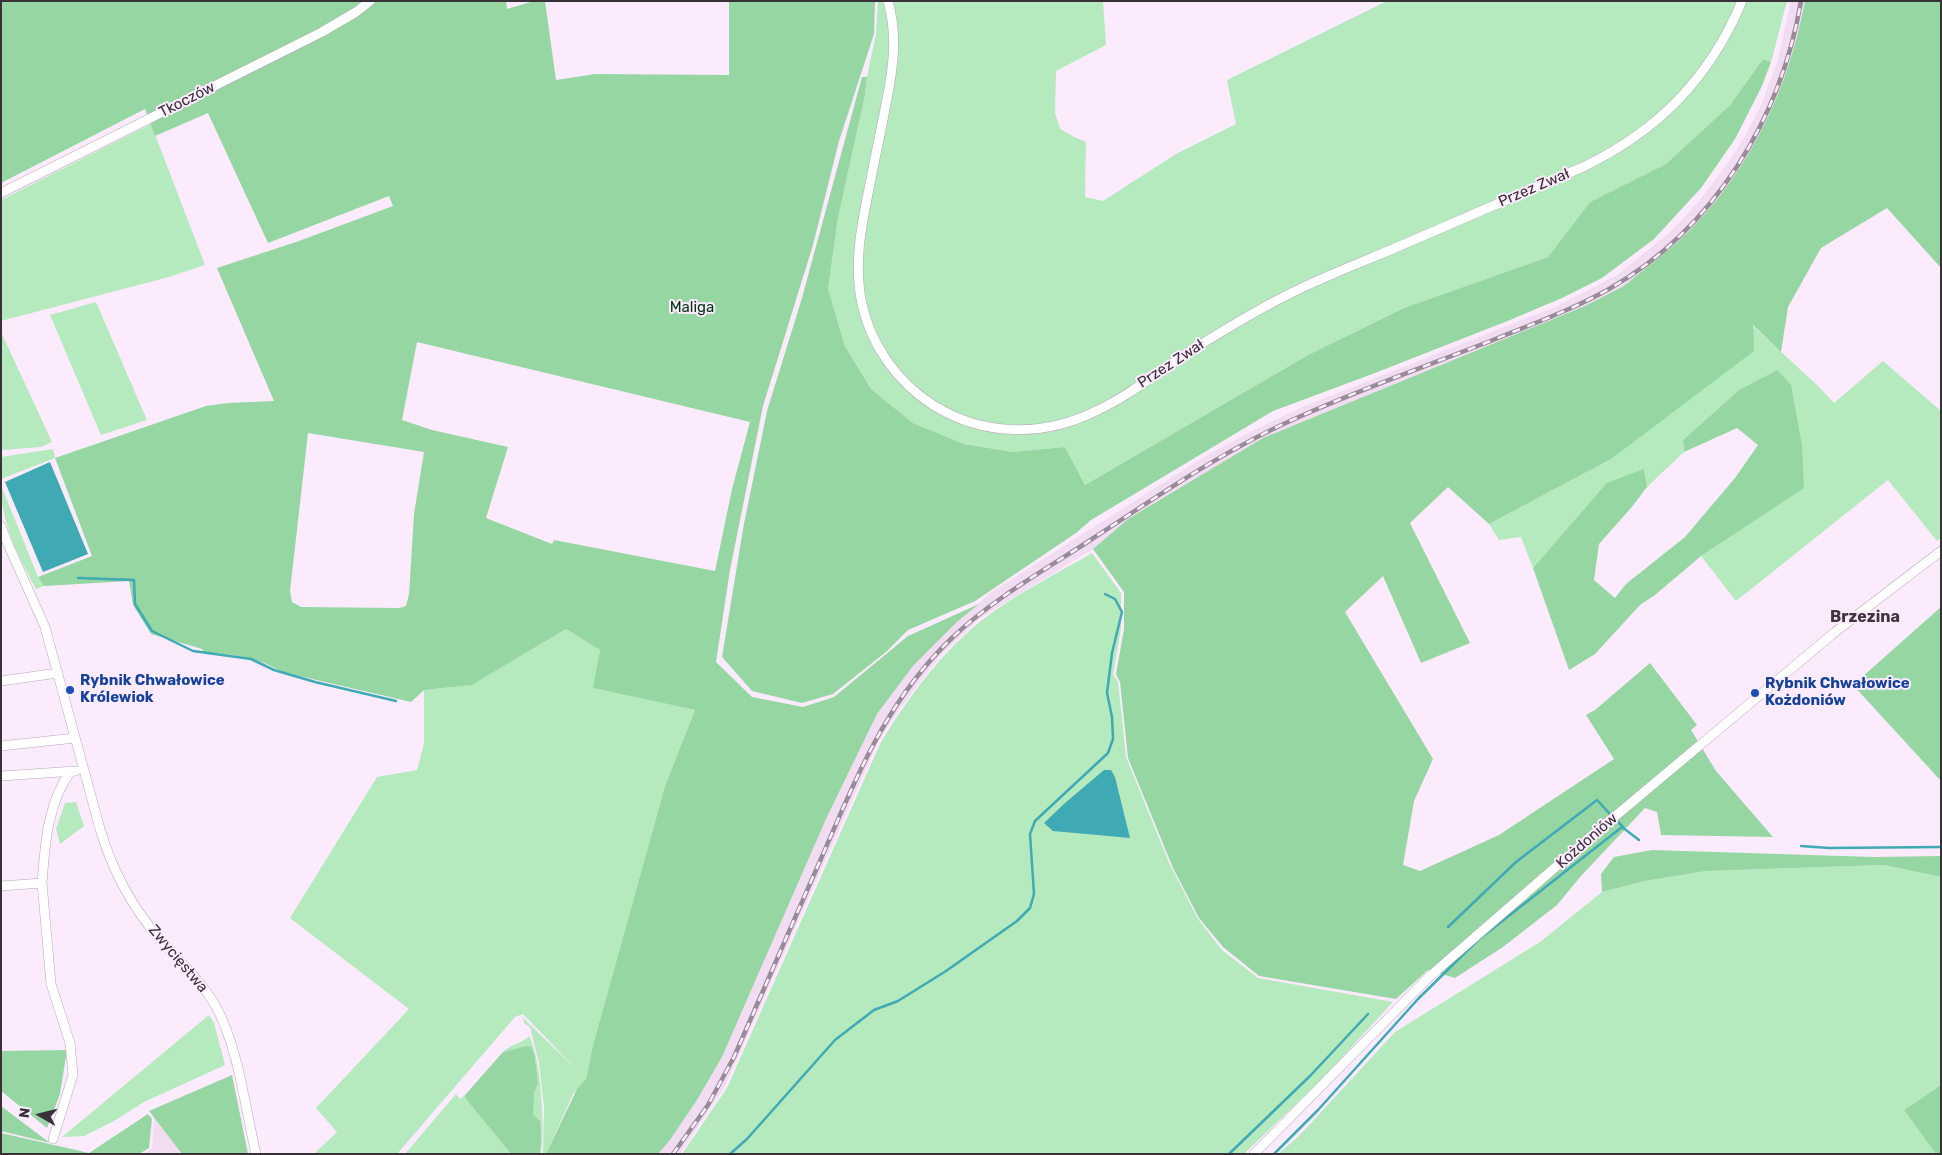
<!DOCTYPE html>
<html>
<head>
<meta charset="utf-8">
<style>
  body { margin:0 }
  #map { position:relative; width:1942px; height:1155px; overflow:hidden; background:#fcebfd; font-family:Rubik,sans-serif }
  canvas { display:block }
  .frame { position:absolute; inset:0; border:2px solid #383138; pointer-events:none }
  .north { position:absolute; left:15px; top:1090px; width:50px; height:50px; -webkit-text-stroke:4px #fcebfd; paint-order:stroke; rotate:278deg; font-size:14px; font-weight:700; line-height:20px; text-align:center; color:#383138 }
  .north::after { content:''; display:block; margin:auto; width:18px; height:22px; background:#383138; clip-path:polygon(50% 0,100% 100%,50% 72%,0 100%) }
</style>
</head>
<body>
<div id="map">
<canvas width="1942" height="1155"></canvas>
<div class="frame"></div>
<div class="north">N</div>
</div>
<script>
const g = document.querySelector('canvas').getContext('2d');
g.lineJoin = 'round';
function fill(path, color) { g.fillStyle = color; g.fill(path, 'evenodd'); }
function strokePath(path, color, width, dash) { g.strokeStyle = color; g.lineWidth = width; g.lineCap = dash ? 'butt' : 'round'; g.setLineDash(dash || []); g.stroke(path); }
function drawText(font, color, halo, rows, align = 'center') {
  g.font = font + ' Rubik,sans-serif'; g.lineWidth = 4; g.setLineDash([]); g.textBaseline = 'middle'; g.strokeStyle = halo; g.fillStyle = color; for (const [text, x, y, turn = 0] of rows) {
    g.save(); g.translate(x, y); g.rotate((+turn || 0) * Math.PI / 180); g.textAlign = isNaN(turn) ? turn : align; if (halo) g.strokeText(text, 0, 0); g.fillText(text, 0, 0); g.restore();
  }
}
fill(new Path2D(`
  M1791,1H1805L1800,30L1790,67L1772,110L1756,143L1729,185L1693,228L1629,282L1622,287L1585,306L1263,438L1128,519L1093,549L980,618L939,657L895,715L878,742L725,1086L680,1154H658L670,1140L697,1100L722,1057L826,819L877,714L913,666L958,621L990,593L1202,458L1244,435L1302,407L1557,306L1617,275L1670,232L1699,201L1730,160L1744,138L1762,103L1778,59Z
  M154,1118L182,1154H144L152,1148Z`), '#f2dcf2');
fill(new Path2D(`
  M878,1H1103L1106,45L1056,71L1055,113L1060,129L1074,137L1086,142L1085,197L1103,201L1176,154L1236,124L1227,80L1387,1H1787L1771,62L1763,59L1730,105L1666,164L1590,202L1548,257L1404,308L1308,355L1085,485L1065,447L1013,452L964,444L913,423L871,389L845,346L828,289L838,218L865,95L867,77L876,34Z
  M151,124L205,265L169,277L1,321V200Z
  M96,302L147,420L101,435L50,315Z
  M1752,325L1817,385L1834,403L1883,361L1941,411V538L1937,541L1888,480L1736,601L1701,556L1804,487L1777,370L1739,390L1683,440L1684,452L1647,487L1644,470L1563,534L1533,568L1521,537L1499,540L1489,524L1611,459Z
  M1,332L52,442L41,447L1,450Z
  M53,449L55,458L1,479V457Z
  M1,485L38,577L44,586L36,589C18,555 1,524 1,485Z
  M1092,553L1121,593V629L1113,674L1118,682L1126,757L1170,865L1198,919L1222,950L1258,978L1393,1002L1324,1077L1244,1154H682L727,1088L880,744C907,699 940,654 981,621C1015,594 1055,575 1092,553Z
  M566,629L600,650L594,688L695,710L665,786L593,1045L586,1079L573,1094L546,1154H543L544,1107L539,1063L530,1027L525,1024L522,1017L578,1071L523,1014L515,1017L397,1154H314L337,1132L316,1108L409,1009L290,918L377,777L417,770L424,743V690L472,685Z
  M76,802L84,826L60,844L56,829L65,803Z
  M1884,865L1941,877V1085L1904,1110L1936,1154H1278L1299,1136L1395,1032L1540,942L1602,892L1645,881L1706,871Z
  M209,1015L214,1023L225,1065L144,1102L114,1121L84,1136L62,1137Z
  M529,1036C541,1056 545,1130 541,1154H540L541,1140L533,1115L532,1106L534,1093L538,1084L535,1056L521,1048L503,1052C511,1044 521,1044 529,1036Z
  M456,1094L460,1099L465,1095L466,1099L511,1154H405Z`), '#b5e9be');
fill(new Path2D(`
  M1,1H506L507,9L534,1H545L556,80L595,74L729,75V1H875L874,34L839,141L813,245L763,406L730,570L716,662L752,697L803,707L834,697L908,636L979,604L958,621L913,666L877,714L826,819L722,1057L697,1100L670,1140L658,1154H546L577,1089L586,1079L593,1045L665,786L695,710L593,688L600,650L566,629L472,685L424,690L411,702L282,672C256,656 233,655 204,652L202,649L151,634L133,605L129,581L44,586L38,577L92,556L55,458L206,406L228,403L274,401L217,268L299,241L393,206L389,196L268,243L208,113L155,136L145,109L1,183ZM417,342L750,422L732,489L715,571L554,540L552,544L486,518L508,447L432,430L402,420ZM308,433L424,452L414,514L409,594L406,606L399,608L301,607L292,602L290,591Z
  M1805,1H1941V268L1887,208L1821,248L1788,307L1781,352L1753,325L1754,351L1611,459L1489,524L1448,487L1410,523L1470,643L1421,663L1383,576L1345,612L1433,759L1414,801L1403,865L1420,871L1499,835L1614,759L1586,715L1595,710L1650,663L1697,725L1691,730L1716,771L1773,837L1661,835L1657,812L1645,808L1581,876L1557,905L1503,947L1455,978L1428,970L1396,999L1259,976L1223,947L1199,918L1173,868L1128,758L1120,682L1116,674L1124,629V592L1093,549L1128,519L1263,438L1585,306L1622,287L1629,282C1650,264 1674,247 1693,227C1753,164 1789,86 1805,1Z
  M1763,59L1771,62L1762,86L1735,139L1701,188L1654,239L1602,278L1562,298L1510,320L1375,373L1273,411L1091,520L1076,533L975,601L908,630L886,652L833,694L802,703L752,691L722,657L743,529L767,411L802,298L862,77H867L865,95L838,218L828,289L845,346L871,389L913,423L964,444L1013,452L1065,447L1085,485L1308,355L1404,308L1548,257L1590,202L1666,164L1730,105Z
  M1777,370L1791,385L1802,446L1804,488L1701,556L1655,595L1640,605L1595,654L1569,670L1533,568L1607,483L1644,469L1647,487L1631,508L1599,544L1594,580L1615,598L1626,584L1685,537L1735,478L1758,445L1737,428L1684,452L1683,440L1739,390Z
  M1941,607V781L1853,685Z
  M1652,850L1874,857L1941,856V877L1884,865L1706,871L1645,881L1602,892L1601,874L1614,857Z
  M527,1046L531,1047L535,1056L538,1084L534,1093L533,1115L540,1121L541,1140L540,1154H511L466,1099L465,1095L503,1052Z
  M67,1050L60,1094L47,1128L1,1091V1051Z
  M232,1075L248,1154H182L149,1111Z
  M1941,1085V1154H1936L1904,1110Z
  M1,1106L50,1143L1,1131Z
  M148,1114L152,1119L149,1148L139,1154H1V1133L89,1153Z`), '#96d6a2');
fill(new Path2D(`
  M50,462L88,554L43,572L5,482Z
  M1104,770H1111L1115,777L1130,838L1053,831L1044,823L1065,803Z`), '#3faab4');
strokePath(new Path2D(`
  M78,578L134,580L135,604L152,631L193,651L251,659L274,670L315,682L396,701
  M1617,821L1623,827
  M1801,846L1829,848L1941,847
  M1448,927L1516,862L1597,800L1610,814
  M730,1154L747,1139L835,1040L874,1010L898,1001L946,971L1017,921L1030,908L1034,894L1030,834L1035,821L1108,753L1113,739L1112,717L1107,693L1112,653L1122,612L1115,599L1105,594
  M1229,1154L1310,1076L1368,1014
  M1274,1154L1318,1110L1418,999L1478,940L1622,827L1639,840`), '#3faab4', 2.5);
const minor = new Path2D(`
  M888,1C898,36 893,70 886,104C881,131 875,157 870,184C862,223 853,263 862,304C871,345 897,382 933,405C984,437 1045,437 1098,410C1128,396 1154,375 1181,357C1217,334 1253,312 1291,293C1327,275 1365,261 1402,245C1463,219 1523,193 1583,167C1658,131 1710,78 1742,1
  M1,193L322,32L356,12L370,1
  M1,526L7,542L45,627L100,829C112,869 131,906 159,938C178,960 200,979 215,1005C238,1045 245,1107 256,1154
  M1,681L58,673
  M1,746L75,738
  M1,776L76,771
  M42,883L51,984L70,1043L73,1075L53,1139
  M1,886L42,883C45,846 47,803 71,771
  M1254,1154L1429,977L1588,839L1835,632L1941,551`);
strokePath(minor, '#b7a7b7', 10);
strokePath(minor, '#fff', 9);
const rail = new Path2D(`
  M673,1154L708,1105L734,1057C763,992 791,926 820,861C856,779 886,700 953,637C993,599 1043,571 1089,541C1158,496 1225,449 1301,416C1364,388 1429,365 1493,340C1532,324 1572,310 1609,289C1714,229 1781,119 1801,1`);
strokePath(rail, '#978b97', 4.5);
strokePath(rail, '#fcebfd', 2.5, [8]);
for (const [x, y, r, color] of [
  [70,690,5,"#1a4fb4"],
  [1755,693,5,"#1a4fb4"]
]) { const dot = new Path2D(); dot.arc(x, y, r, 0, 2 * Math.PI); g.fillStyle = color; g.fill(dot); strokePath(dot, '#fcebfd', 2); }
drawText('15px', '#383138', '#fcebfd', [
  ["Tkoczów",187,100,-27],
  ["Przez Zwał",1534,188,-23],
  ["Przez Zwał",1171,364,-33],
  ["Kożdoniów",1587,841,-41],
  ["Zwycięstwa",178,959,50]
]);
drawText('15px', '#023313', '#fcebfd', [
  ["Maliga",692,308]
]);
drawText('bold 15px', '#164399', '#fcebfd', [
  ["Rybnik Chwałowice",80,681],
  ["Królewiok",80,698],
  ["Rybnik Chwałowice",1765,684],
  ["Kożdoniów",1765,701]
], 'left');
drawText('bold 16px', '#423542', '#fcebfd', [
  ["Brzezina",1865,617]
]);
</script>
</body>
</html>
